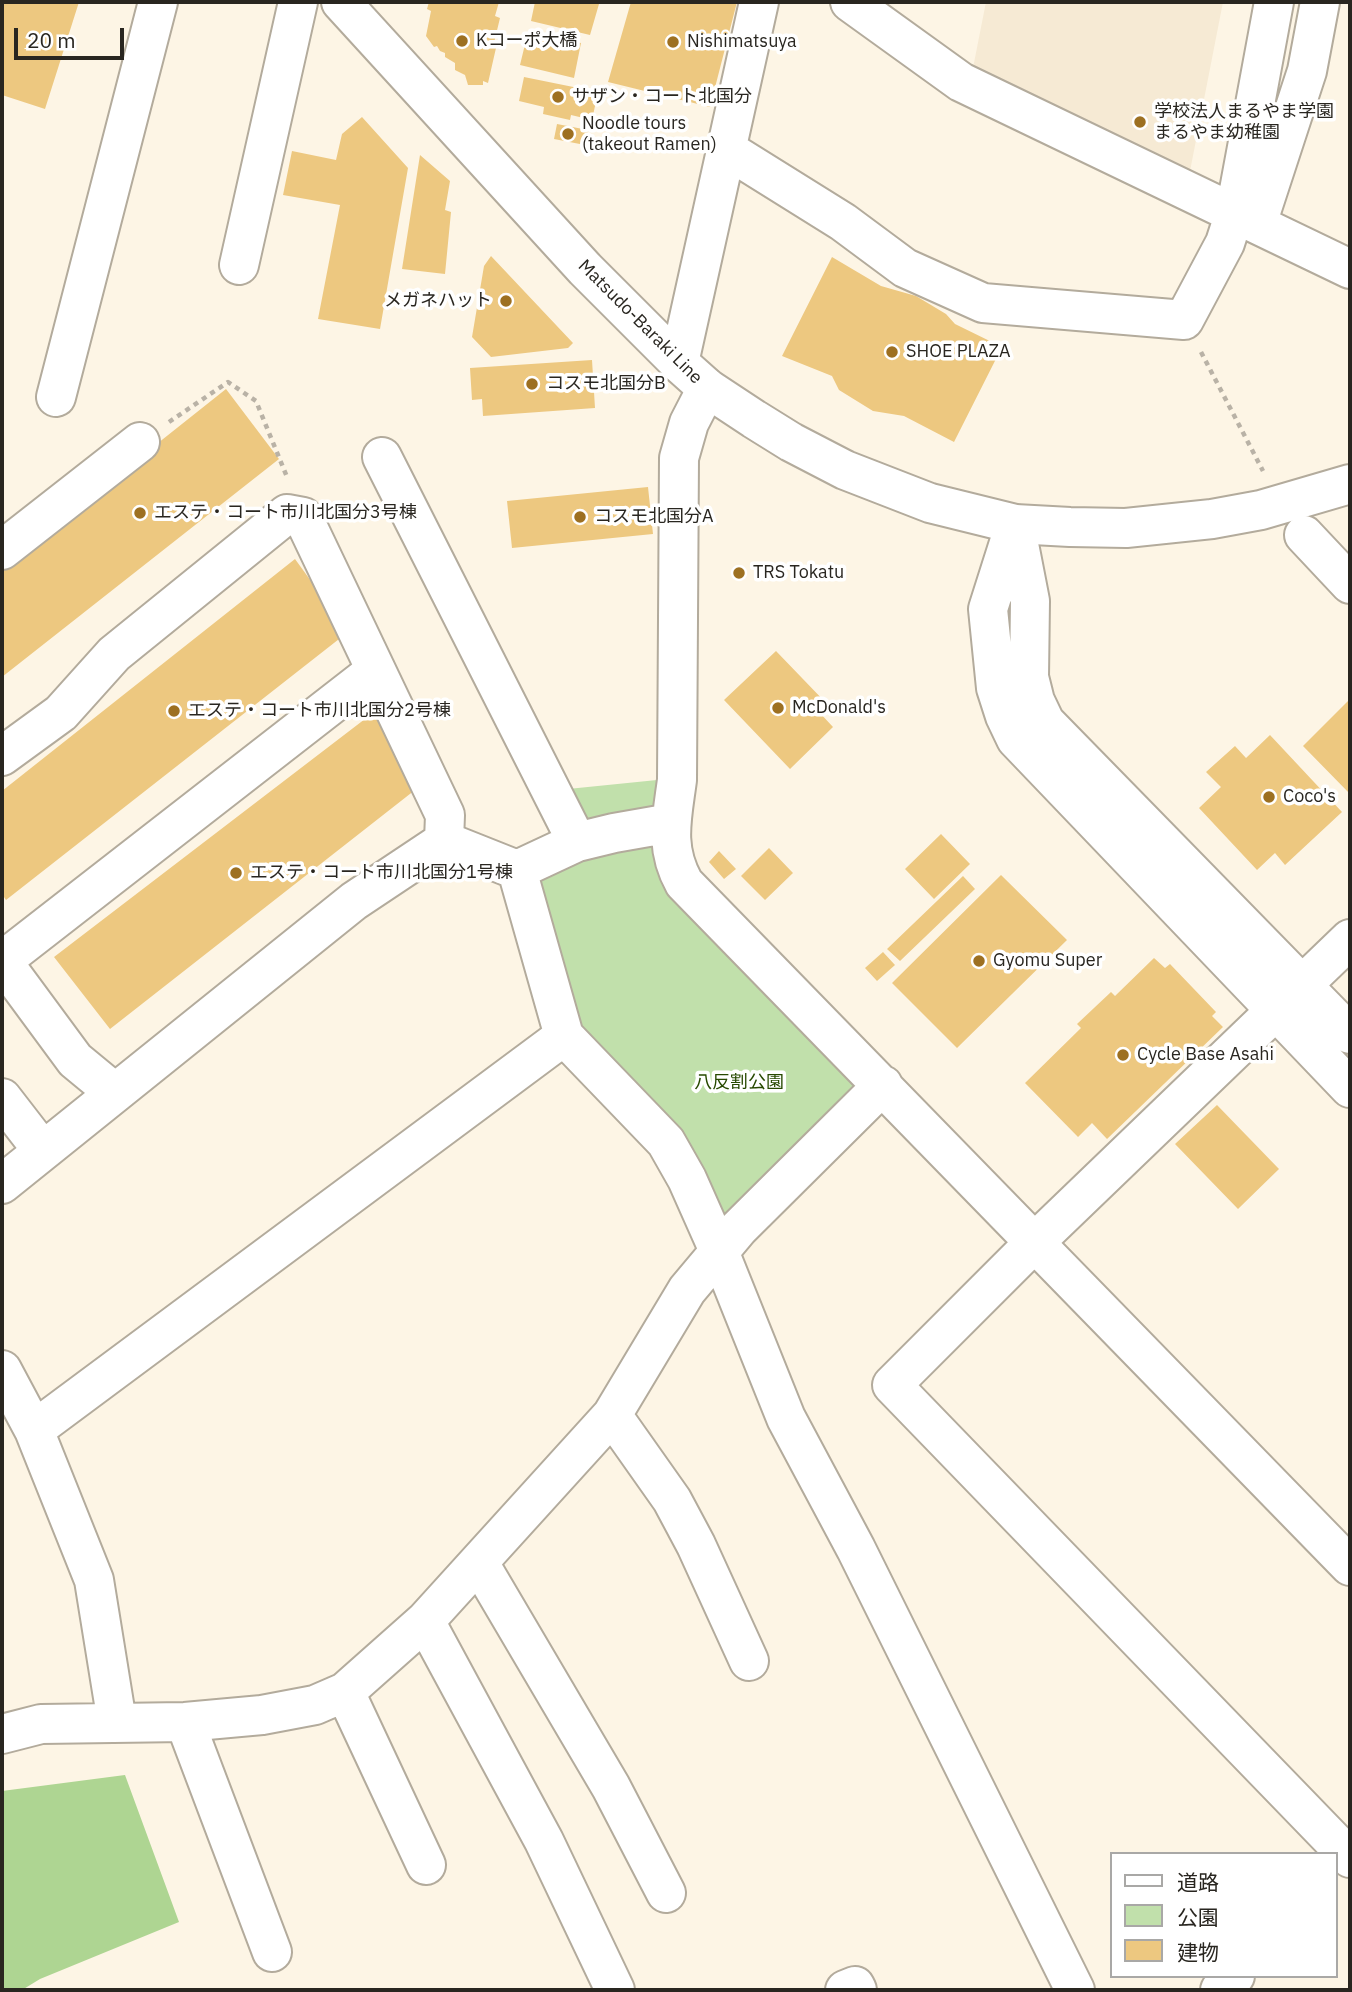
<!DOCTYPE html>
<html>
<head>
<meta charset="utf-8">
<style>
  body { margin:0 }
  #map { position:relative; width:1352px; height:1992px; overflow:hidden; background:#fdf5e5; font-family:"IBM Plex Sans","Noto Sans JP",sans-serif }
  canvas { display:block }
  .frame { position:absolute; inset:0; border:4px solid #292620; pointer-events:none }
  .legend { position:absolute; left:1110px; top:1852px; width:228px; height:126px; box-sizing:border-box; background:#fff; border:2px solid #a9a8a6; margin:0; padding:9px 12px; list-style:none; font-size:21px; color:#292620 }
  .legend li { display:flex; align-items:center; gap:14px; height:35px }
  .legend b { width:35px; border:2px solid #a9a8a6 }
  .scale { position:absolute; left:14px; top:28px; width:110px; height:32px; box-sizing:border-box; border:4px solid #292620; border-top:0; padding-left:9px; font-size:21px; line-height:24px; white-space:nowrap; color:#292620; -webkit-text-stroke:5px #fff; paint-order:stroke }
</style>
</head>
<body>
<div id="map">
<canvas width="1352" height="1992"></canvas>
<div class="frame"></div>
<ul class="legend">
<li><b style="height:9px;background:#fff"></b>道路</li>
<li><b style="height:19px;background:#c1e0ab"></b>公園</li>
<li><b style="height:19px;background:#edc880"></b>建物</li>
</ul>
<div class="scale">20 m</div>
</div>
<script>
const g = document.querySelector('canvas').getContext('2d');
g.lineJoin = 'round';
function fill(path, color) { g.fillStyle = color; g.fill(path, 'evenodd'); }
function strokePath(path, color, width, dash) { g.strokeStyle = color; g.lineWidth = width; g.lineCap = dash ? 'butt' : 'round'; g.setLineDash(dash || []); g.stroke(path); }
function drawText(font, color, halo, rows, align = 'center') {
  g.font = font + ' "IBM Plex Sans","Noto Sans JP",sans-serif'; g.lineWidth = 7; g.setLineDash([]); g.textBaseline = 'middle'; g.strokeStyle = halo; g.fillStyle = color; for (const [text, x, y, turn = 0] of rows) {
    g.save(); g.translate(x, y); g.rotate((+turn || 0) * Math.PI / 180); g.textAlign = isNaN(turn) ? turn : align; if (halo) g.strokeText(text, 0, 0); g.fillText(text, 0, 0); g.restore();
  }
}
fill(new Path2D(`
  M986,2H1223L1190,171L972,73Z`), '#f6ead4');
fill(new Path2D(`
  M657,780L652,824L584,835L568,789Z
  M577,842L670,843L883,1085L719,1251L687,1179L563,1029L517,870Z`), '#c1e0ab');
fill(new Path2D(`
  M125,1775L179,1922L40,1979L22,1990H2V1791Z`), '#aed592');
fill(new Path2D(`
  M2,2H79L45,109L2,95Z
  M429,2H499L495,16L500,18L493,47L496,48L488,83L483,81V85H468L465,75L455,70V63L445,57V53L440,51L437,46L434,47L426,36L431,11L427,9Z
  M535,2H590L599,4L590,35L531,21Z
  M631,2H737L710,107L608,82Z
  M528,32L581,43L574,78L520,65Z
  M524,77L598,92L592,120L571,115L570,120L543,114L544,107L519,101Z
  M362,117L408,168L380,329L318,319L340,205L283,195L292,151L336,160L342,134Z
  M557,124L588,130L585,145L554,139Z
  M420,155L450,181L445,210L451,212L445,274L402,269Z
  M491,256L573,343L568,348L491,357L472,337L484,266Z
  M832,257L881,286L916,296L946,314L955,324L1002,347L954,442L904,416L873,411L839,390L832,376L782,356Z
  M592,360L595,408L483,416L482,399L472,400L470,368Z
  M226,389L279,459L2,677V567Z
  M648,487L653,534L512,548L507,501Z
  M295,559L348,632L6,900L2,894V791Z
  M776,651L828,705L819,712L833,727L790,769L724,700Z
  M1350,699V794L1303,746Z
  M378,709L415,790L110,1029L54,957Z
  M1270,735L1342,812L1285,865L1275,853L1257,870L1199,808L1221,787L1206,772L1235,746L1246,758Z
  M941,834L970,864L934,899L905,869Z
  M769,848L793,873L765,900L741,876Z
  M719,851L736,869L724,879L709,862Z
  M1001,875L1067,940L957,1048L892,983Z
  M963,876L975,889L900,961L887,949Z
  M883,952L895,965L877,981L865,968Z
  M1154,958L1165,968L1170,964L1216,1012L1212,1016L1223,1027L1107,1139L1092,1123L1078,1137L1025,1083L1081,1028L1077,1024L1111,992L1115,996Z
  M1217,1105L1279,1169L1238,1209L1175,1144Z`), '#edc880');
const minor = new Path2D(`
  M850,2L961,82L1350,269
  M726,149L843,222L905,268L983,303L1184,320L1225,243L1235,212L1274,2
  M1257,224L1307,71L1320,2
  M239,265L298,2
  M679,363L759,2
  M707,388L689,423L679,458L677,780C672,818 664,847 684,883L1350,1566
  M56,397L158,2
  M382,457L577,842
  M1015,524L988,609L996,688L1005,716L1016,739L1350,1088
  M1016,529L1030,601L1029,677L1035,701L1045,722L1350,1034
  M1304,535L1350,584
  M2,550L140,442
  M2,756L61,713L114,654L287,514L303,517L445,815L444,841
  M671,823L614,833L577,842L517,870L564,1036L666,1142L687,1179L719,1251L786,1418L856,1549L1075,1990
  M1350,939L1035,1242L892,1385L1350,1858
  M2,961L376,670
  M2,961L75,1060L115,1093
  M2,1098L43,1151
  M2,1184L354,901L444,841L517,870
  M2,1370L34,1430L94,1580L117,1722
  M612,1415L672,1500L696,1545L749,1661
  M34,1430L564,1036
  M479,1563L611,1787L666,1893
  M425,1621L544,1841L615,1990
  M345,1692L426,1865
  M185,1722L272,1952
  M2,1734L41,1724L185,1722L262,1715L315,1705L345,1692L425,1621L612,1415L687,1290L739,1228L883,1085
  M845,1990L855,1986L857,1990
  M1220,1990L1235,1976`);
const major = new Path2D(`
  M341,2L585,269L679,363L707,388L754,419L791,442L845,470L930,503L1015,524L1070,527L1126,528L1212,519L1261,510L1350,484`);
strokePath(minor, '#b3ab9c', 42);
strokePath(major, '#b3ab9c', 42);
strokePath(new Path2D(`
  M1201,352L1263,471
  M169,422L228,382L256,401L287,477`), '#b9b2a6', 4.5, [5, 5]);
strokePath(minor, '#fff', 38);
strokePath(major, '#fff', 38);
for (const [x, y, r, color] of [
  [462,41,7,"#9d7021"],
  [673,42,7,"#9d7021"],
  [558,97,7,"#9d7021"],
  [1140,122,7,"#9d7021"],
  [568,134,7,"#9d7021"],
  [506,301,7,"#9d7021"],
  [892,352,7,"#9d7021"],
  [532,384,7,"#9d7021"],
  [140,513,7,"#9d7021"],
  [580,517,7,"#9d7021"],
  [739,573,7,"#9d7021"],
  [778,708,7,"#9d7021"],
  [174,711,7,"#9d7021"],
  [1269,797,7,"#9d7021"],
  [236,873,7,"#9d7021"],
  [979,961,7,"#9d7021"],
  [1123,1055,7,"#9d7021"]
]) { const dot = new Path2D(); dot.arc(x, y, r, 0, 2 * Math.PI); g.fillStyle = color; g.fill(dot); strokePath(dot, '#fff', 2.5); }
drawText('18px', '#292620', '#fff', [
  ["Kコーポ大橋",476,41],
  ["Nishimatsuya",687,42],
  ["サザン・コート北国分",572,97],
  ["学校法人まるやま学園",1154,112],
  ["まるやま幼稚園",1154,133],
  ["Noodle tours",582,124],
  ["(takeout Ramen)",582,145],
  ["メガネハット",492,301,"right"],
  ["SHOE PLAZA",906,352],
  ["コスモ北国分B",546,384],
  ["エステ・コート市川北国分3号棟",154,513],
  ["コスモ北国分A",594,517],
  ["TRS Tokatu",753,573],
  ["McDonald's",792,708],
  ["エステ・コート市川北国分2号棟",188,711],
  ["Coco's",1283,797],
  ["エステ・コート市川北国分1号棟",250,873],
  ["Gyomu Super",993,961],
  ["Cycle Base Asahi",1137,1055]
], 'left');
drawText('18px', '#292620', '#fff', [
  ["Matsudo-Baraki Line",640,322,45]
]);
drawText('18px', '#274900', '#fff', [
  ["八反割公園",739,1083]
]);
</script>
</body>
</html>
